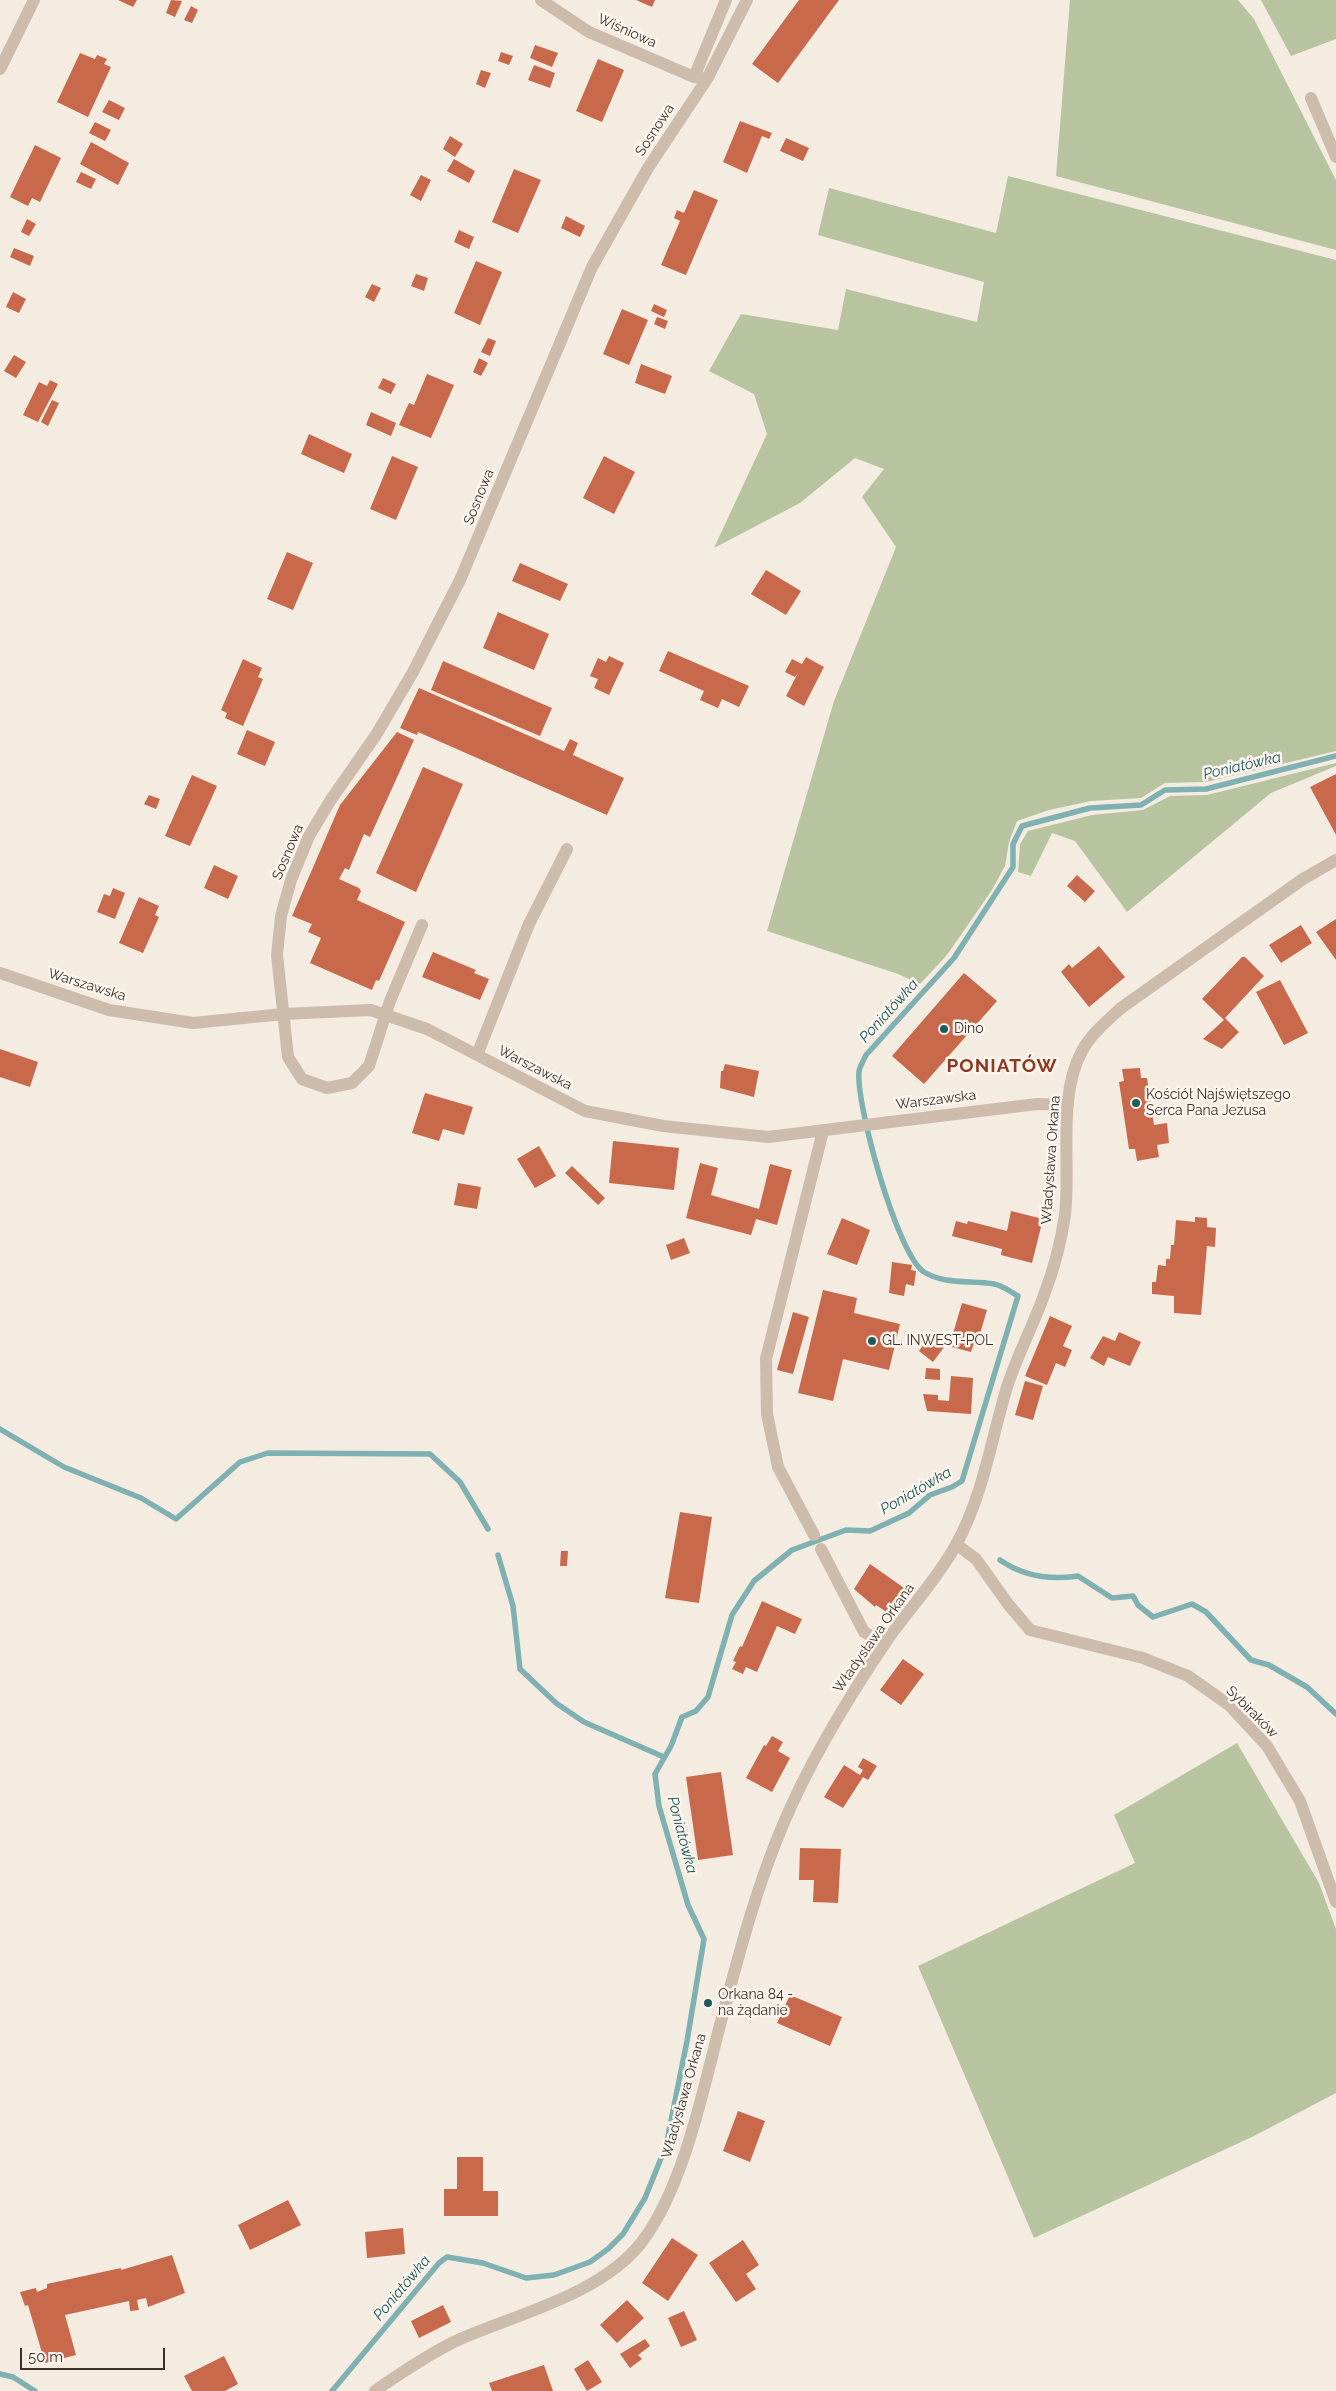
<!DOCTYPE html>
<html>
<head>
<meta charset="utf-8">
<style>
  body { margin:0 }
  #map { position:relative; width:1336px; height:2391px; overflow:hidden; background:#f4ebe1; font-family:Raleway,sans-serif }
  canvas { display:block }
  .scale { position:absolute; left:20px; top:2348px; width:145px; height:22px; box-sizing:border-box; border:2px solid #3b302b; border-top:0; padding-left:6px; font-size:15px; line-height:18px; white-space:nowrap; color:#3b302b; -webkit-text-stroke:4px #fbf5ee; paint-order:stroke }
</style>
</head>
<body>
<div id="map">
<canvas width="1336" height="2391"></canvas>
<div class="scale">50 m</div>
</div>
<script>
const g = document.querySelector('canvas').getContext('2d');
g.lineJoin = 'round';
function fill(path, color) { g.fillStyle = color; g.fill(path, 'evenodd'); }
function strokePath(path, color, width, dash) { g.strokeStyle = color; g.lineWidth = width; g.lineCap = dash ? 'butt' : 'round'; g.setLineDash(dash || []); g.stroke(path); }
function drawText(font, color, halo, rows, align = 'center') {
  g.font = font + ' Raleway,sans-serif'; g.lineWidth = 5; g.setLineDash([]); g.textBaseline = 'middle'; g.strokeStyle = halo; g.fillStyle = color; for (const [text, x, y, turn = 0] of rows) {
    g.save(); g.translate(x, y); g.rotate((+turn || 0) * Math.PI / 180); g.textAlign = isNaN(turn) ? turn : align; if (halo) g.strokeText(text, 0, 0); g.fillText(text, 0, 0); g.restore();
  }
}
fill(new Path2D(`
  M1070,0H1238L1254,19L1336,180V250L1056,176Z
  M1261,0H1336V39L1291,56Z
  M1008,176L1336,260V751L1206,782L1165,783L1141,798L1091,801L1049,810L1017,821L1009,842L1005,866L992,890L947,955L920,984L898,974L767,931L834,701L896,547L862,497L884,469L855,458L800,503L714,548L767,434L754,394L709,371L741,314L838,330L846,289L977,322L984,282L818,235L829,188L996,233Z
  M1336,763V766L1271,793L1127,912L1075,841L1052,833L1031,876L1018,872L1020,844L1028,831L1092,815L1143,810L1170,796L1207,795Z
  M1237,1743L1319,1883L1336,1929V2093L1254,2136L1034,2238L918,1966L1135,1863L1114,1815Z`), '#b8c4a0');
strokePath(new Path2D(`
  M0,1429L64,1467L141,1498L176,1519L240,1462L268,1453L430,1454L460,1482L488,1529
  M498,1555L513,1606L520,1669L556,1703L584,1722L664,1757
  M1000,1560C1023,1576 1051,1580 1078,1576L1112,1598L1133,1596L1138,1605L1153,1617L1192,1604L1206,1612L1251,1660L1269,1665L1307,1687L1336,1714
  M0,2374L13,2377L35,2391
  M332,2391L439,2263L447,2257L483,2263L526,2278L554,2275L590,2262L608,2249L623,2234L645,2198L666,2146L687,2041L704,1939L688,1905L659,1806L655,1774L671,1746L682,1717L696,1711L708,1697L732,1615L754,1581L792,1550L846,1530L870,1531L909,1513L930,1495L952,1487L962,1481L1018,1296C1011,1292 1002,1285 994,1284C971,1280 945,1285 924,1272C897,1254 856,1105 859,1072C859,1067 864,1060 866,1055L954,958L1013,867V844L1022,826L1090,808L1141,805L1165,790L1206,789L1336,756`), '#7fb0b2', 5.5);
fill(new Path2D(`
  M118,0H137L133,7Z
  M171,0L182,1L175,17L166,13Z
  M636,0H655L652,7Z
  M799,0H839L778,83L752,64Z
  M191,6L198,10L192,23L184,20Z
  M535,45L558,53L552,67L530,58Z
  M501,52L513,56L509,65L498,61Z
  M80,53L95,59L97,55L107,59L104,64L111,67L88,117L57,102Z
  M598,59L624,70L602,122L576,111Z
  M534,65L555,73L550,88L528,80Z
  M481,70L491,73L485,88L476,84Z
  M109,100L125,108L119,120L102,112Z
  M740,121L772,133L769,139L762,136L747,173L723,162Z
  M95,122L111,130L105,141L89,133Z
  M450,136L463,144L455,157L443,149Z
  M786,138L809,148L803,161L780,151Z
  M91,142L129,163L118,185L80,164Z
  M35,145L61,158L40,202L32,198L28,206L10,197Z
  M454,159L475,171L469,183L447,171Z
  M514,169L541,180L518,233L492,222Z
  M81,172L96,179L91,189L76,182Z
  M421,175L431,180L421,201L410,195Z
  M694,190L718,200L686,275L661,265L680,221L674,218L677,210L684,213Z
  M566,216L585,226L580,237L561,228Z
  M27,219L36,224L29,236L21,232Z
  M459,230L474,237L469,249L454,242Z
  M14,248L34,256L30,266L10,257Z
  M476,261L502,272L480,325L454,313Z
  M416,274L428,278L424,291L411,286Z
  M372,284L381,288L374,302L365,297Z
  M13,292L26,299L19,313L6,307Z
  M654,304L667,310L664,317L651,311Z
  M622,309L648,320L629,365L603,354Z
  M657,317L668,321L665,329L654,324Z
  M488,338L496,341L490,356L481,352Z
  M14,355L26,362L16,378L4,371Z
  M479,358L488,363L481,376L473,372Z
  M641,364L672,376L665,394L635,383Z
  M427,374L454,385L431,438L399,425L409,403L414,405Z
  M383,378L396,384L391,394L378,388Z
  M50,380L58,384L38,422L23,415L39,382L47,386Z
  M52,400L59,403L48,426L41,422Z
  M371,412L396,423L391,436L366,425Z
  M309,434L352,454L344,473L301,454Z
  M392,456L418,467L396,520L370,509Z
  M604,456L635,472L614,514L583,498Z
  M287,552L313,563L293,610L267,599Z
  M520,563L568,584L560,601L512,581Z
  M766,570L801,591L786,615L751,594Z
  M498,612L549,634L534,670L483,648Z
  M668,651L749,686L739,707L722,699L718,708L700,700L704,691L659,671Z
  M609,656L624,663L609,695L594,688L598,679L590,676L598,658L606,662Z
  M806,657L824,667L804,706L786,696L798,673L795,677L785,672L792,659L802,664Z
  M243,659L262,668L258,677L263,679L243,726L225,718L227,713L221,710Z
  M443,661L552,708L540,736L431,690Z
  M419,688L564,751L570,739L578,743L573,755L624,778L607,815L418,732L417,735L400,728Z
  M247,730L275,742L265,766L237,754Z
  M397,732L414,740L370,837L364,834L349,870L345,868L339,879L359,888L361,891L357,900L405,922L379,981L376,980L372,990L310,963L321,938L308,932L312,924L292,916L340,805Z
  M423,767L463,784L416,892L376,873Z
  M1336,774V835L1310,787Z
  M192,775L217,786L190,846L165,836Z
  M149,795L160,799L156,809L144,804Z
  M214,865L238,876L228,899L204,888Z
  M1077,875L1095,891L1085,902L1067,886Z
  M113,888L125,893L115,919L97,912L104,894L110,896Z
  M139,897L159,906L155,915L159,917L143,953L119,943Z
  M1336,919V960L1316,932Z
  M1301,925L1312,943L1281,963L1269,945Z
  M1099,946L1125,977L1089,1007L1061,972L1069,964L1072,968Z
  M433,952L476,970L474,973L489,979L480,1000L422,977Z
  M1242,957H1245L1264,976L1225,1018L1239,1032L1222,1049L1203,1039L1224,1020L1202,999Z
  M964,973L997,1001L924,1084L892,1056Z
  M1280,980L1308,1033L1284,1045L1256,992Z
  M0,1049L38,1062L30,1087L0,1077Z
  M725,1064L759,1071L754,1097L720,1088L721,1071H723Z
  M1140,1068L1141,1078H1147L1154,1125L1167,1123L1169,1143L1157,1145L1159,1157L1137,1161L1135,1149H1129L1119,1082L1124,1081L1122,1069Z
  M425,1093L473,1107L464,1135L443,1129L439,1141L412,1133Z
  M613,1141L679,1148L674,1190L609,1183Z
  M539,1146L556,1176L535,1188L517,1159Z
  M700,1163L718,1168L711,1195L759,1209L770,1164L792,1170L777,1225L756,1219L751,1235L686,1218Z
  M572,1166L605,1198L598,1205L565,1173Z
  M458,1183L481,1187L477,1209L454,1205Z
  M1011,1211L1043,1219L1032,1263L1001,1255L1002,1249L952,1236L956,1221L967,1224L968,1221L1007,1231Z
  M1195,1217L1207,1218V1227L1216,1228L1215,1247L1207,1246L1201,1315L1174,1313V1296L1152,1294V1282H1156L1158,1265L1166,1266V1259H1170L1171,1245H1174L1176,1220L1195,1222Z
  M842,1218L870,1230L857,1265L827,1254Z
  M684,1238L690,1253L671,1260L666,1245Z
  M892,1262L912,1265L911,1270L916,1271L914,1286L906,1284L904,1296L889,1293Z
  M823,1290L857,1298L854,1313L900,1324L889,1370L843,1359L833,1401L798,1393Z
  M962,1303L987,1310L977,1344L974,1343L971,1352L952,1347L955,1338L952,1337Z
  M793,1312L809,1317L793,1374L777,1370Z
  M1050,1316L1072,1326L1063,1346L1072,1350L1065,1367L1056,1363L1047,1385L1025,1376Z
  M1119,1332L1141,1342L1130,1366L1108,1357L1104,1366L1090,1358L1103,1336L1115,1341Z
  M930,1335L945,1346L933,1362L919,1351Z
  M926,1368L940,1369V1380L925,1379Z
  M951,1376L973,1378L971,1414L927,1411L923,1394L938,1395V1400L949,1401Z
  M1025,1381L1043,1386L1033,1420L1015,1415Z
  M680,1512L712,1517L699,1603L665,1598Z
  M561,1551H568L567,1566H560Z
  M870,1564L907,1590L891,1615L876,1605L875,1607L854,1589Z
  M762,1601L802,1619L795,1634L777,1626L757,1672L746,1667L743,1674L732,1669L736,1662L733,1661L740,1646L742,1647Z
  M903,1659L924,1674L901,1705L880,1690Z
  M772,1736L783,1742L778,1751L790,1758L772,1792L746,1778L764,1745L766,1746Z
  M863,1758L877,1766L868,1780L863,1777L843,1808L824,1797L844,1765L860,1775L863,1770L858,1767Z
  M721,1772L733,1855L698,1860L686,1777Z
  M800,1848L841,1849L838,1903L813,1902L814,1880H799Z
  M790,1995L842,2017L830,2046L777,2023Z
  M738,2111L765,2121L750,2162L723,2151Z
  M457,2157H483V2191H498V2216H444V2189H457Z
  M288,2200L301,2225L250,2250L238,2225Z
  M403,2228L405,2254L367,2258L365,2232Z
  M672,2238L698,2255L668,2301L642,2283Z
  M743,2240L759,2265L746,2274L756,2289L736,2302L709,2263Z
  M172,2255L185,2293L148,2307L146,2298L137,2300L139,2310L130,2311L129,2301L65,2315L76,2355L45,2363L28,2305L25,2306L20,2292L36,2288L37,2292L47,2288V2284L121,2268V2270Z
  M627,2300L644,2318L617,2343L600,2325Z
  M443,2305L451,2322L419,2338L411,2321Z
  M684,2311L697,2340L681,2347L668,2318Z
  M645,2339L650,2346L638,2355L642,2359L630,2368L620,2354Z
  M224,2356L238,2384L225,2391H192L184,2376Z
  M588,2360L602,2382L587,2391L574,2369Z
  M544,2365L553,2391H492L489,2383Z`), '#c8694b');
strokePath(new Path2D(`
  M541,0L589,32L694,77L707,79
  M0,69L34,0
  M694,77L726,0
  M1311,98L1336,157
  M422,925L390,1001L369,1066L352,1083L327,1088L302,1079L288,1057L277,955L281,916L291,880L309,836L330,801L376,735L413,672L460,580L592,267L648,168L707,79L747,0
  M0,973L109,1010L193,1023L283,1014L371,1010L427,1029L585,1111L663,1126L768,1137L1037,1104L1068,1105
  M477,1055L529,924L567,849
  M814,1535L778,1467L767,1414L766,1359L823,1131
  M956,1544L976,1559L1008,1604L1030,1630L1143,1658L1188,1676L1229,1705L1267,1746L1300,1801L1336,1902
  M821,1549L864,1632L885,1643
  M375,2391C402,2372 430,2353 460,2339C518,2314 601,2294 641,2243C683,2189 703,2091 720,2025C738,1958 755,1891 782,1827C809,1762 848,1698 888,1639C910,1608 937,1579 956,1545C983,1496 991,1440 1007,1387C1017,1356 1033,1326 1044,1295C1054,1269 1061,1242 1065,1215C1071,1164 1057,1096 1082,1051C1091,1034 1107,1021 1121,1008L1303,879L1336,860`), '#cdbbac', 12);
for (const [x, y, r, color] of [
  [944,1029,5,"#1f5a5e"],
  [1136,1103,5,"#1f5a5e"],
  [872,1341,5,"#1f5a5e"],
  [708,2003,5,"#1f5a5e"]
]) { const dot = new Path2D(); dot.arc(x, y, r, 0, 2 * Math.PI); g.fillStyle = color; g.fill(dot); strokePath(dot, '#fbf5ee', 2); }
drawText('14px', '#3b302b', '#fbf5ee', [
  ["Wiśniowa",627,31,24],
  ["Sosnowa",655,130,-57],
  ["Sosnowa",479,497,-68],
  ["Sosnowa",288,852,-67],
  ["Warszawska",87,985,17],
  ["Warszawska",535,1068,27],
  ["Warszawska",936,1100,-7],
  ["Władysława Orkana",1051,1160,-86],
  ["Władysława Orkana",874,1638,-55],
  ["Sybiraków",1252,1712,45],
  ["Władysława Orkana",684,2096,-74]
]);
drawText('14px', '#3b302b', '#fbf5ee', [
  ["Dino",954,1029],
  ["Kościół Najświętszego",1146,1095],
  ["Serca Pana Jezusa",1146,1111],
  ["GL. INWEST-POL",882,1341],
  ["Orkana 84 -",718,1995],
  ["na żądanie",718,2011]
], 'left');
drawText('italic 15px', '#1f5a5e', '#fbf5ee', [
  ["Poniatówka",1242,766,-13],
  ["Poniatówka",889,1011,-48],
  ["Poniatówka",916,1491,-30],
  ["Poniatówka",682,1835,75],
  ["Poniatówka",402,2288,-50]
]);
g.letterSpacing = '1px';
drawText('bold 19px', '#8c3b22', '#fbf5ee', [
  ["PONIATÓW",1002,1066]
]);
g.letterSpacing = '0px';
</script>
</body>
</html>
